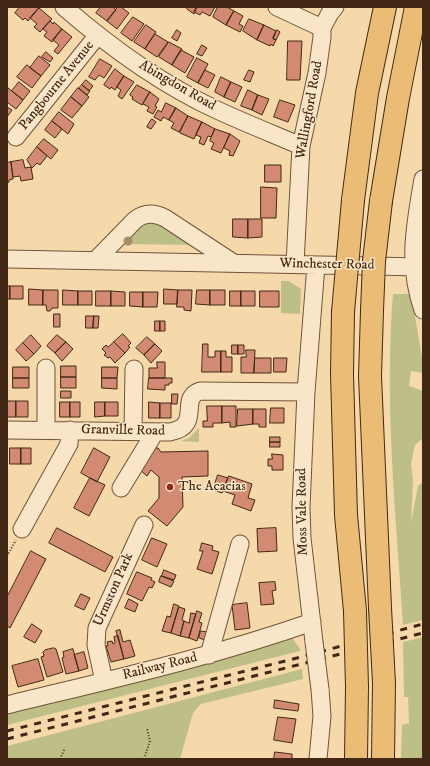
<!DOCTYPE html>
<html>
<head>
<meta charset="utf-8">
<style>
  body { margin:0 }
  #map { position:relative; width:430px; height:766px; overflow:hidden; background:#f6d9ab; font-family:"IM FELL DW Pica",serif }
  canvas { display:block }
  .frame { position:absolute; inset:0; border:8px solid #422814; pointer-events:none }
</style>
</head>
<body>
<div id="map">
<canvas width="430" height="766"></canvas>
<div class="frame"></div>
</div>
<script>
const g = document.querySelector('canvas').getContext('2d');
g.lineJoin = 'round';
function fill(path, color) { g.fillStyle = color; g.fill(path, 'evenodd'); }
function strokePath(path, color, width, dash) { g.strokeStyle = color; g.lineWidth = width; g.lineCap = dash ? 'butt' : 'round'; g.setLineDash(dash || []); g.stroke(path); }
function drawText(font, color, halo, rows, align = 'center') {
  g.font = font + ' "IM FELL DW Pica",serif'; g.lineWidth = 3; g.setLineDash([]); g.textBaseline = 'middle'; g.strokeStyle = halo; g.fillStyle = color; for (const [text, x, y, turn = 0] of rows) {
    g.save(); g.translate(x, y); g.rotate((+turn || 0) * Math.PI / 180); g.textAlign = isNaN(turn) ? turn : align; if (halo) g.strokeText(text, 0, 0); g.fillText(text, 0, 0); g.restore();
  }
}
fill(new Path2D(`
  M151,218L199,245L122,244L138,224Z
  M281,281H289L301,289L300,314L281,313Z
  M393,294H411L423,363V373L411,371L409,386L423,391V438L415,445L411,464L413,479L411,523L418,486L423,482V620L403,625C396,515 384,405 393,294Z
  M199,428V442L181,441L189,438Z
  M291,636L300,649V651L7,725V712Z
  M423,637V759H401L402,725L409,723L408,697H404L403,642Z
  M302,669L303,679L201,704L193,713L180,759H7V746Z`), '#bebf87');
const building = new Path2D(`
  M20,7H39V8L28,21L25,18L23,20L15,13Z
  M101,7H113L116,10L107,21L96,13Z
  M118,7H121L129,13L117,29L107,21Z
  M188,7H197L194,14L187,9Z
  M197,7H215L210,16L202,12L200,15L194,12Z
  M218,7H227L234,11L226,25L213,17Z
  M39,8L52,19L40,32L34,27L37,24L30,18Z
  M234,11L243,16L239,24L243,26L240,32L226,25Z
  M133,17L144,24L132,41L121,33Z
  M249,19L264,25L257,40L243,31Z
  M50,21L53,24L54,22L62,29L52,42L44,36L47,32L43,29Z
  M146,25L156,32L145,49L134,42Z
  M264,25L276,31L273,39L276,40L273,46L271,44L270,46L257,40Z
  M62,29L72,37L58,54L54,51L59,45L53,40Z
  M177,30L181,33L177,41L172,38Z
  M277,30L280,32L276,40L273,38Z
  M155,34L168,42L157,57L145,49Z
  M288,41H302L300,80H287Z
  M169,42L182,49L172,65L159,57Z
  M202,45L207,48L202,56L197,54Z
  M181,50L194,57L185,73L172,65Z
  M46,52L53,58L50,62L42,57Z
  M39,56L50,65L41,76L30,68Z
  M197,58L208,64L198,83L187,77Z
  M100,59L112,66L104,78L99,75L95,80L89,77Z
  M27,65L41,76L32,88L17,77Z
  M115,69L124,76L115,90L111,87L110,89L104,85Z
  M205,70L215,75L208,88L198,83Z
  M249,70L254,72L250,82L244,80Z
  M124,76L134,82L122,99L118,96L121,90L117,87Z
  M221,77L231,82L224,97L215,92Z
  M86,80L93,86L89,91L82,85Z
  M19,82L30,91L23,100L12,91Z
  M231,82L242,87L235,102L224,97Z
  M82,85L90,91L87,95L79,88Z
  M137,85L150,92L142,105L132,99L133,97L130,95Z
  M8,88L23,100L16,109L7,102Z
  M78,88L89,97L82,106L71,97Z
  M248,90L258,95L252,110L241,106Z
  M150,92L159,99L155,106L157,107L153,114L147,111L149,107L143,104Z
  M258,95L269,99L262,115L252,110Z
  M71,97L82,106L72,118L61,110Z
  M280,100L295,105L288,122L274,117Z
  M166,103L176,108L169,120L163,117L161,121L154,117L158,110L161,112Z
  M7,107L12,110L7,117Z
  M176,108L188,116L179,132L171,128L174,123L169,120Z
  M59,112L74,124L68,134L52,121Z
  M188,116L202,122L194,139L180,133Z
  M152,119L156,122L151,129L147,127Z
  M52,121L62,129L55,138L45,130Z
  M202,122L215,129L211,137L208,136L204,145L199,143L201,137L196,135Z
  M215,129L230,134L221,153L211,149L214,143L210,141Z
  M230,134L240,141L233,156L229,155L230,151L224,148Z
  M44,139L58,150L51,159L37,147Z
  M37,147L47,156L40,165L37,163L32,168L27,160Z
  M23,160L25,168L31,167L33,179L21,181L20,176L13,177L11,162Z
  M11,162L13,179L9,180V182L7,183V163Z
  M265,165H281V182H265Z
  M261,187L277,188L276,218H261Z
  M233,219H248V238L233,237Z
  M248,219H262V237L248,238Z
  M7,286H10V299H7Z
  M10,286H23V299H10Z
  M29,289L43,290V305H29Z
  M164,289L178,290L177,304H164Z
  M43,290H58V308H52L50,311H47L46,305H43Z
  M63,290L78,291V305H63Z
  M178,290H192L191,311L184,310V307H177Z
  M197,290H210V305L196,304Z
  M210,290H225V305H210Z
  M78,291H92V305H78Z
  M96,291H111V306H96Z
  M111,291L125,292V306H111Z
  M230,291H241V306H230Z
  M241,291H255V306H241Z
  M260,291H279V307H260Z
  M130,292H143V307L130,306Z
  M143,292H158L157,307H143Z
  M54,314H60V327H54Z
  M86,316H94L93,328H86Z
  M94,316H99L98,328H93Z
  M155,321H160V331H155Z
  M160,321H165V331H160Z
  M123,334L131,343L128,346L130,347L125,353L114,342Z
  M31,335L41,346L34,354L23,343Z
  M57,335L66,342L55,353L47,346Z
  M147,337L155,344L144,355L136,348Z
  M66,342L73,349L62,361L55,353Z
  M114,342L125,353L115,363L110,357L108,358L104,355L106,353L102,349L106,345L108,347Z
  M23,343L34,354L26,361L16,350Z
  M155,344L162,351L151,363L144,355Z
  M203,344H208V357H215V351H221V372H202Z
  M232,345H238V354H232Z
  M238,345H244V354H238Z
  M246,350H255L254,373H241V357H246Z
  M221,351H226V357H232V372H221Z
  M255,358H271V373H254Z
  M274,358H287L286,372H274Z
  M157,362H165V378H149V368H157Z
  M61,366H76V377H61Z
  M13,367H29V378H13Z
  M102,367H118L117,378H102Z
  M61,377H76V388H61Z
  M13,378H29V388H13Z
  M102,378H117V389L102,388Z
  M149,378H172V383H169V385H165V390L148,389Z
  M61,391H71V398H61Z
  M172,394H178L177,404H172Z
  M7,401H16V417H7Z
  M16,401H28V417H16Z
  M60,402H70V417H60Z
  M70,402H80V417H70Z
  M95,402H105V416L95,417Z
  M105,402H118V416H105Z
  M149,402L160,403V418H149Z
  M160,403H171V418H160Z
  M207,406H222V423H213V427H203V421H207Z
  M222,406H236V427H230V422L222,423Z
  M271,408H284V423H270Z
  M238,409H253V424L237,426Z
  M253,409H266V427H259V424H253Z
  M270,437H280V442H270Z
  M270,442H280V447H270Z
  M10,448H21V464H10Z
  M21,448H31V464H21Z
  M94,448L110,457L97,482L81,473Z
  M152,448H158L161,452L208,451V476L182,477L183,507L167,526L148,511L159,498V477L151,470L147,476L139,469Z
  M272,454L283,455V470H272V466H268V459H272Z
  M218,475L228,478L222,493L213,490Z
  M229,476L252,484L248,498L255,500L251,511L232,504L235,495L223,491Z
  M90,478L105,485L89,516L74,508Z
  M57,528L113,557L105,572L49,543Z
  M276,528L277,551L258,552L257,529Z
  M152,538L167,544L157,567L142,560Z
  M202,543L213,546L212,550L219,552L212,574L197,569L203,551H200Z
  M31,551L46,559L10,628L7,626V597Z
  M164,570L176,575L174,580L162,576Z
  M137,572L152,578L151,580L155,582L152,588L149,587L142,601L127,594Z
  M161,576L174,581L171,587L159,582Z
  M275,582L276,590L272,591L274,604L261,605L259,583Z
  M81,594L90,598L84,610L75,606Z
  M129,599L138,604L135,612L125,608Z
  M247,603L250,628L235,630L232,605Z
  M174,604L179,606L171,633L162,631L167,616L170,617Z
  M179,607L185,609L182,620L184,621L180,636L171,633Z
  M197,611L202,613L199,622L202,623L197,641L189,638Z
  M191,613L196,614L189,638L180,636L184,621L189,623Z
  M32,624L42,631L35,643L24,637Z
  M120,630L123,642L130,640L135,656L124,659L116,631Z
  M201,631L207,632L205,640L199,638Z
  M118,636L124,659L111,662L106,646H108L107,642L112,641L113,644L115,643L114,637Z
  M54,648L56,649L63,672L47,677L41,657L44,656L43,652L45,650Z
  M73,649L79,671L66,674L62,658L64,657L63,652Z
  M84,652L88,668L79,671L74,655Z
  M38,659L44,680L18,687L12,666Z
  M275,700L299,704L298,711L274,708Z
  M278,717L296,719L292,743L274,740Z
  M275,752L292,754V759H274Z`);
fill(building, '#d28b72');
strokePath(building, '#422814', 1);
const minor = new Path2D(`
  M64,7C110,47 161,84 217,110C245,123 273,134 301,146
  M277,7L322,28
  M16,137L97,36
  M423,179C415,225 407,265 423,310
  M7,259L423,267
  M96,260L135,220C145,212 155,213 165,218L232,262
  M295,264L301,146L317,73L322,37V28L330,13L335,7
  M46,368V430
  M7,430L170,432C203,426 178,398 200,391L306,392
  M133,431L134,369
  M121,488L155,432
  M22,529L69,444L70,430
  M314,642L302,538L301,507L306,392L316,265
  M209,655L240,544
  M104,681L96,645L97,628L144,525
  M7,705C109,680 212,657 312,622
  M318,759L322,716L320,689`);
const highway = new Path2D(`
  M353,200L367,93L385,7
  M381,201L398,98L416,7
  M372,311L370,376L380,608
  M343,312L342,374L346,515L355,611
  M356,759L357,687
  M383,759L384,683`);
strokePath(minor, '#6f543a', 19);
strokePath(highway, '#422814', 24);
strokePath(new Path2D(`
  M7,556L16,540
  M60,759L65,748
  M144,759L150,741L147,729`), '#422814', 2, [1, 2]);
strokePath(minor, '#f9e6c8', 17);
strokePath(highway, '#ebbc76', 22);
strokePath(new Path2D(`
  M7,731L297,658L423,624
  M7,739L423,633`), '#422814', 3, [7, 7]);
const minorBridge = new Path2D(`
  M314,642L320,689`);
const highwayBridge = new Path2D(`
  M372,311L374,261L381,201
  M343,312L353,200
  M380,608L384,683
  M355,611L357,687`);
strokePath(minorBridge, '#6f543a', 19, []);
strokePath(highwayBridge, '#422814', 24, []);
strokePath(minorBridge, '#f9e6c8', 17);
strokePath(highwayBridge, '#ebbc76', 22);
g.fillStyle = '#a48d68';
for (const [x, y] of [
  [128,241]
]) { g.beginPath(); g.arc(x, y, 4.5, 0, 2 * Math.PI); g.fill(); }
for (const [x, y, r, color] of [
  [170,487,4,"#8f2418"]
]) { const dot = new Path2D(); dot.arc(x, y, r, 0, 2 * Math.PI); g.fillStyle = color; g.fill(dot); strokePath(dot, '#f9e6c8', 1.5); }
drawText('14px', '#422814', '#f9e6c8', [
  ["Pangbourne Avenue",57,86,-51],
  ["Abingdon Road",177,86,30],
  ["Wallingford Road",310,110,-80],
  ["Winchester Road",327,265,1],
  ["Granville Road",123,431,1],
  ["Moss Vale Road",303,512,-91],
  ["Urmston Park",114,590,-66],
  ["Railway Road",160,667,-14]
]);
drawText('14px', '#422814', '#f9e6c8', [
  ["The Acacias",178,487]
], 'left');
</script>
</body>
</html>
